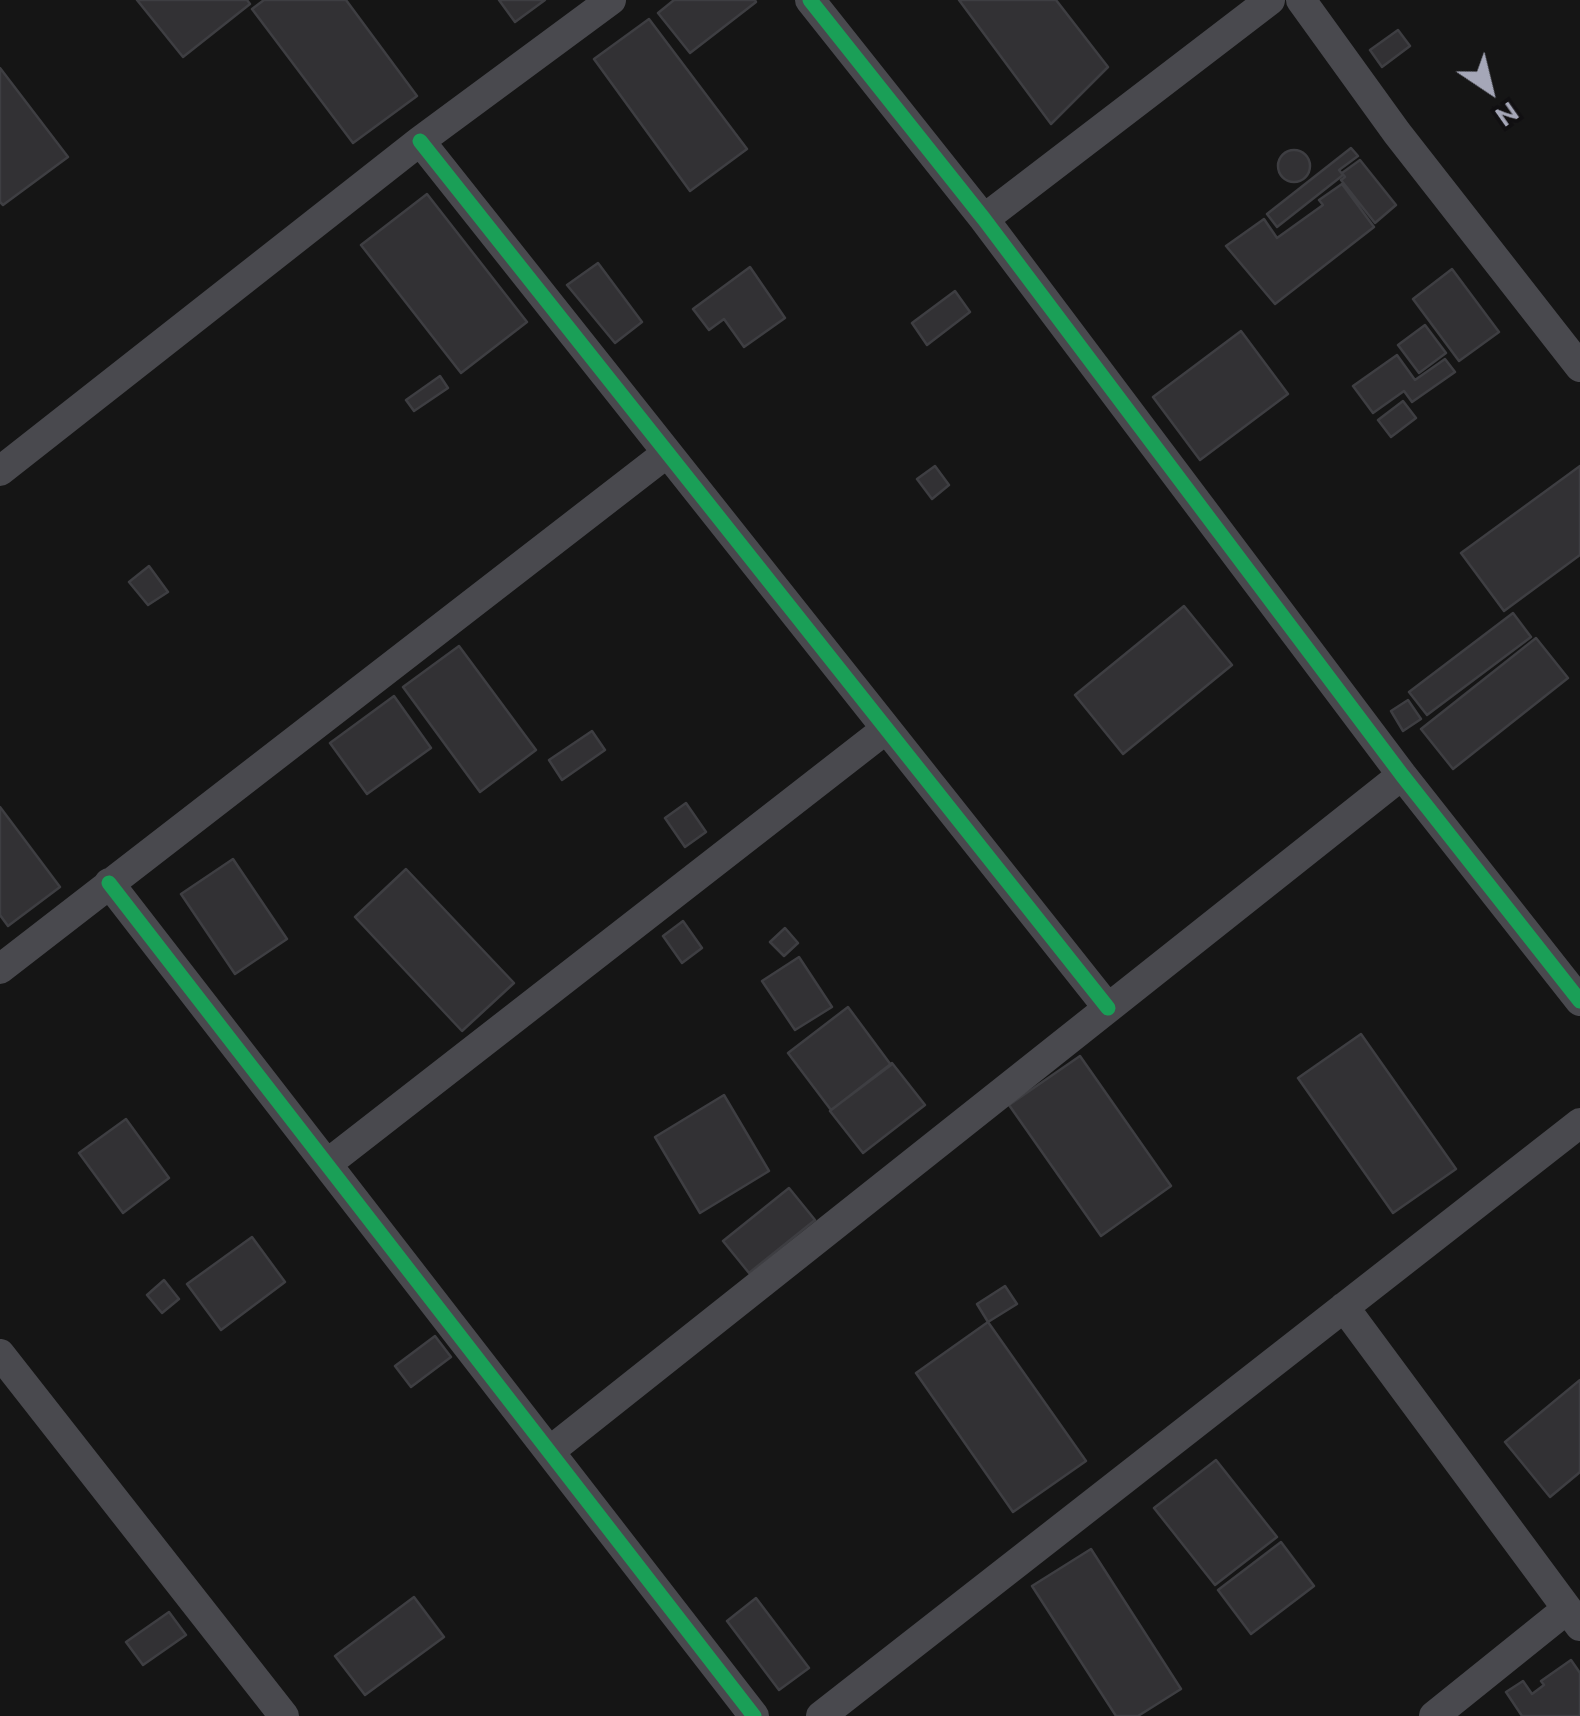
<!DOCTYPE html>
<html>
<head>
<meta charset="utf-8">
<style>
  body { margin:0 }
  #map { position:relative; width:1580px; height:1716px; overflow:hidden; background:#151515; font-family:Ubuntu,sans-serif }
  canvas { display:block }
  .north { position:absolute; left:1440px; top:40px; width:100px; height:100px; -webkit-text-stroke:8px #100f11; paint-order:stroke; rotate:145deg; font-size:28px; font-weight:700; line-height:40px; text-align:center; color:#a5a7b8 }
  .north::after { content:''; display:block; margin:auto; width:35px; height:45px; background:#a5a7b8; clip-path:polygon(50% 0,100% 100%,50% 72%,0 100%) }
</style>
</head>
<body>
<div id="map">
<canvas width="1580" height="1716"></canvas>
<div class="north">N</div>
</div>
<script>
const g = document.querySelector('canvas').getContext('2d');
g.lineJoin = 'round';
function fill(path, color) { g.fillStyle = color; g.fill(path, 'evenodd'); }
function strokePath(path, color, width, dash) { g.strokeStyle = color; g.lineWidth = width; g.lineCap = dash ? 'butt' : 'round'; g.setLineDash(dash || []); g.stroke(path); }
const building = new Path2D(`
  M137,0H247L250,4L183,57Z
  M264,0H346L417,96L353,143L252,9Z
  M499,0H545L515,22Z
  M674,0H755L756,2L690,53L658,13Z
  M959,0H1056L1108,67L1051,124Z
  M649,19L747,149L690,191L594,59Z
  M1398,30L1410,46L1382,67L1370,50Z
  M0,68L68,157L3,205L0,202Z
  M1351,148L1358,156L1339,170L1343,175L1277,227L1267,214Z
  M1278 166a16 16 0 1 1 32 0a16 16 0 1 1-32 0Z
  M1360,160L1396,205L1375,223L1341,180L1345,177L1342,173Z
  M1342,184L1374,227L1275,304L1226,246L1264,219L1277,238L1323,205L1319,200Z
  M427,194L527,322L461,373L361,245Z
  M598,263L642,322L615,343L567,285Z
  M750,267L785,318L744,347L724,319L709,330L693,309Z
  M1452,269L1499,332L1459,361L1413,299Z
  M955,291L970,312L927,345L912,323Z
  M1425,325L1446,353L1419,373L1398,345Z
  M1241,331L1288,394L1200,460L1153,397Z
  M1397,355L1415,380L1445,359L1455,372L1412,402L1404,391L1373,413L1353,386Z
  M440,376L448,388L414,411L406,400Z
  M1403,401L1416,418L1391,437L1378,420Z
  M935,466L949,485L932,499L917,479Z
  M1580,466V555L1504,611L1461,553Z
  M149,566L168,592L148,605L129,582Z
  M1184,606L1232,665L1123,754L1075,695Z
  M1513,613L1531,637L1427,715L1409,692Z
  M1536,638L1568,678L1453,769L1421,729Z
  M459,646L536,750L480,792L403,687Z
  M394,696L431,748L367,794L330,743Z
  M1408,700L1421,719L1403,731L1391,711Z
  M592,731L605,750L562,780L549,760Z
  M686,803L706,832L685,847L665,818Z
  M0,807L60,887L8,926L0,915Z
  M233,859L287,939L235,974L181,894Z
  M406,869L514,983L462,1031L355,917Z
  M683,921L702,948L682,963L663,936Z
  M785,928L798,943L784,956L770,942Z
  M799,957L832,1007L795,1030L762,981Z
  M848,1007L891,1065L831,1110L788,1053Z
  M1361,1034L1456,1169L1393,1213L1298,1078Z
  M1080,1056L1171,1186L1101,1236L1009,1105Z
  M892,1063L925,1105L863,1153L830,1111Z
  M724,1095L769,1171L700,1213L655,1137Z
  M126,1119L169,1178L123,1213L79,1153Z
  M789,1188L815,1220L749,1273L723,1241Z
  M252,1237L285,1282L221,1330L187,1284Z
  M164,1280L179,1299L162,1313L147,1295Z
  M1005,1286L1017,1304L988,1322L977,1304Z
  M988,1322L1086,1461L1013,1512L916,1373Z
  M435,1336L451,1357L411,1387L395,1366Z
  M1580,1380V1472L1550,1497L1505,1442Z
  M1216,1460L1277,1537L1215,1585L1154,1508Z
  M1281,1542L1314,1586L1251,1634L1218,1590Z
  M1091,1549L1181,1689L1138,1716H1116L1032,1586Z
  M414,1597L444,1637L365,1695L335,1656Z
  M756,1598L809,1668L779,1690L727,1621Z
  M169,1612L186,1635L143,1665L126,1642Z
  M1571,1660L1580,1673V1716H1522L1506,1692L1523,1681L1532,1694L1544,1685L1541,1681Z`);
fill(building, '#323134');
strokePath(building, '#3e3e42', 2.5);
strokePath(new Path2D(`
  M810,0L984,219L1402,775L1580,1001
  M1301,0L1397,133L1580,367
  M420,141L1108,1008
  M984,219L1270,0
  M0,471L420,141L611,0
  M109,883L754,1716
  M0,969L667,453
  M327,1164L886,729
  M1344,1307L1580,1626
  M0,1354L284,1716
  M550,1451L1402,775
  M821,1716L1580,1123
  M1434,1716L1567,1609`), '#49494e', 30);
strokePath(new Path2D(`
  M810,0L984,219L1402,775L1580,1001
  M420,141L1108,1008
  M109,883L754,1716`), '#1a9f57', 15);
</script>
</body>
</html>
